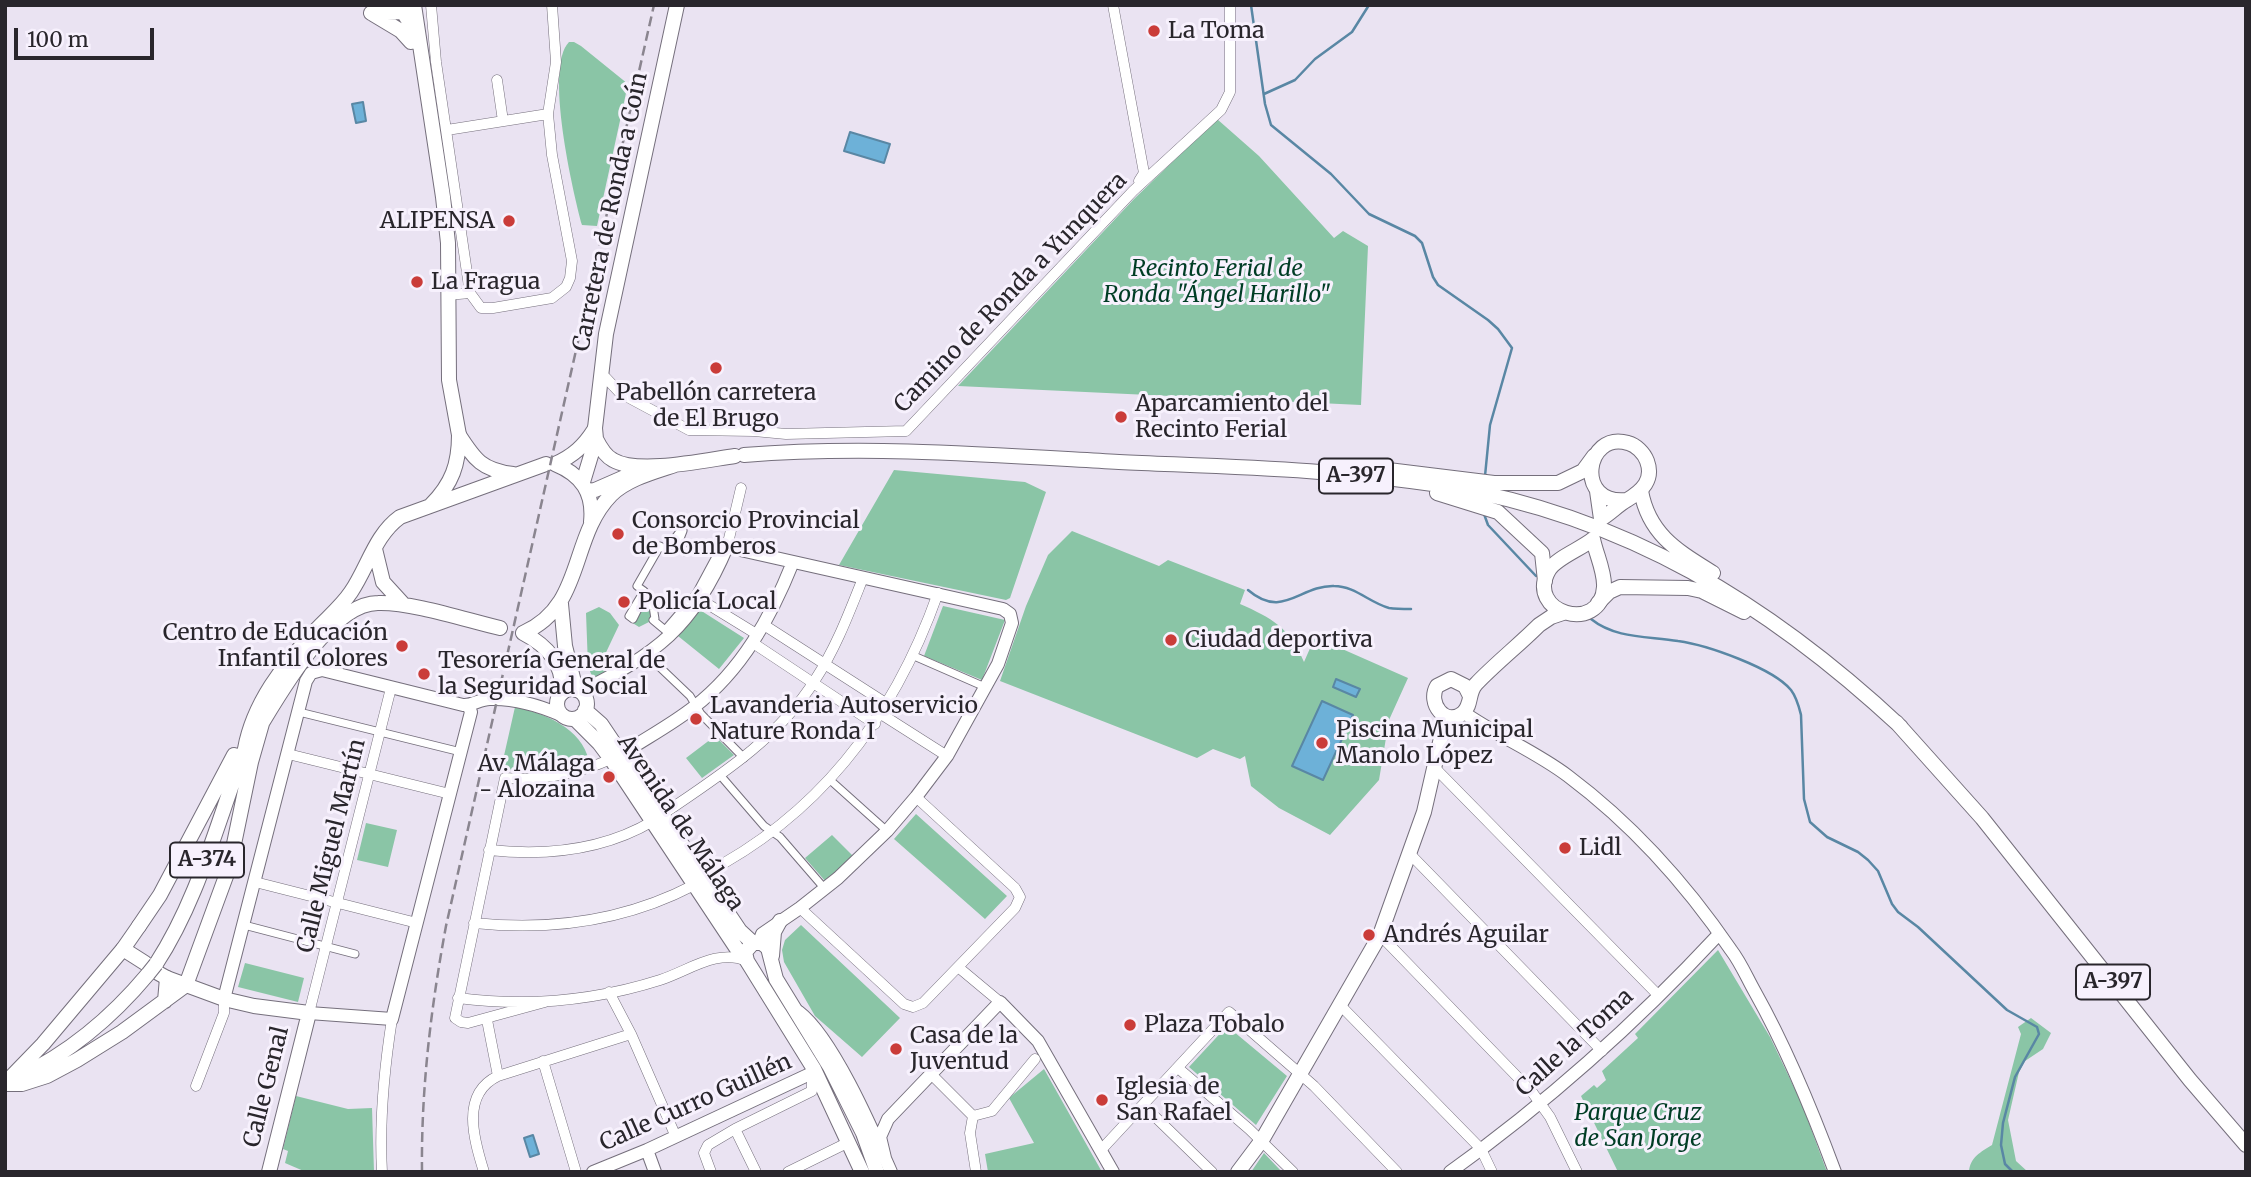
<!DOCTYPE html>
<html>
<head>
<meta charset="utf-8">
<style>
  body { margin:0 }
  #map { position:relative; width:2251px; height:1177px; overflow:hidden; background:#eae3f2; font-family:Merriweather,serif }
  canvas { display:block }
  .frame { position:absolute; inset:0; border:7px solid #29262c; pointer-events:none }
  .scale { position:absolute; left:14px; top:28px; width:140px; height:32px; box-sizing:border-box; border:4px solid #29262c; border-top:0; padding-left:9px; font-size:21px; line-height:24px; white-space:nowrap; color:#29262c; -webkit-text-stroke:5px #f7f1fd; paint-order:stroke }
</style>
</head>
<body>
<div id="map">
<canvas width="2251" height="1177"></canvas>
<div class="frame"></div>
<div class="scale">100 m</div>
</div>
<script>
const g = document.querySelector('canvas').getContext('2d');
g.lineJoin = 'round';
function fill(path, color) { g.fillStyle = color; g.fill(path, 'evenodd'); }
function strokePath(path, color, width, dash) { g.strokeStyle = color; g.lineWidth = width; g.lineCap = dash ? 'butt' : 'round'; g.setLineDash(dash || []); g.stroke(path); }
function drawText(font, color, halo, rows, align = 'center') {
  g.font = font + ' Merriweather,serif'; g.lineWidth = 6; g.setLineDash([]); g.textBaseline = 'middle'; g.strokeStyle = halo; g.fillStyle = color; for (const [text, x, y, turn = 0] of rows) {
    g.save(); g.translate(x, y); g.rotate((+turn || 0) * Math.PI / 180); g.textAlign = isNaN(turn) ? turn : align; if (halo) g.strokeText(text, 0, 0); g.fillText(text, 0, 0); g.restore();
  }
}
fill(new Path2D(`
  M569,42H574L581,46L628,84L597,226L582,225C573,192 544,67 569,42Z
  M1217,119L1259,156L1334,238L1343,231L1368,246L1361,405L958,386L1134,199Z
  M894,470L1025,482L1046,492L1010,598L1006,600L839,565Z
  M1072,531L1159,566L1168,560L1245,590L1240,604C1272,618 1290,628 1304,662L1315,637L1408,678L1389,720L1379,780L1330,835L1279,808L1251,786L1245,756L1240,759L1213,749L1197,758L1000,681L1026,606L1048,555Z
  M640,605L653,606L655,619L639,627L631,622Z
  M943,606L1005,620L982,680L924,656Z
  M599,607L610,613L619,625L601,663L607,672L593,679L588,666L586,613Z
  M700,610L744,638L719,669L678,636Z
  M515,707C544,713 582,728 589,761L542,771L501,769Z
  M715,736L734,755L702,778L686,758Z
  M916,814L1007,896L985,919L894,839Z
  M366,823L397,830L388,867L357,860Z
  M832,835L854,857L826,882L805,858Z
  M801,925L900,1018L862,1057L815,1016L784,962L782,950L785,940Z
  M1718,950L1770,1037L1802,1104L1827,1172H1618L1581,1096L1594,1085L1597,1088L1606,1080L1602,1071L1638,1038L1635,1034Z
  M245,963L304,978L298,1002L238,987Z
  M2031,1018L2051,1033L2043,1049L2025,1061L2019,1072L2008,1120L2016,1161L2028,1172H1969C1970,1157 1981,1152 1992,1145L2021,1034L2018,1027Z
  M1227,1026L1287,1076L1256,1125L1189,1067Z
  M1044,1069L1102,1172H988L985,1154L1034,1143L1009,1098Z
  M296,1096L348,1109L372,1108L374,1172H306L285,1163L288,1151L283,1149Z
  M1264,1153L1282,1172H1251Z`), '#8ac5a6');
const water = new Path2D(`
  M363,102L366,121L356,123L352,104Z
  M850,132L890,144L884,163L844,151Z
  M1336,679L1360,689L1356,697L1333,687Z
  M1322,701L1353,715L1323,780L1292,766Z
  M533,1135L539,1154L530,1157L524,1138Z`);
fill(water, '#6db1d8');
strokePath(water, '#5987a4', 2);
strokePath(new Path2D(`
  M1251,5L1265,104L1271,125L1331,174L1369,214L1415,236L1422,243L1433,277L1438,285L1488,320L1498,329L1512,348L1490,425L1485,476
  M1264,94L1295,80L1315,59L1352,32L1369,5
  M1484,514L1488,525L1536,576
  M1248,590C1283,620 1300,585 1334,586C1355,586 1370,603 1389,608C1396,609 1404,609 1411,609
  M1591,619C1616,639 1648,636 1678,641C1707,645 1773,668 1791,690C1797,698 1799,707 1801,715L1804,799L1810,822L1827,837L1858,852L1868,860L1878,871L1892,904L1898,912L1918,927L2007,1010L2037,1027L2039,1034L2015,1077L2003,1123L2001,1145L2005,1164L2013,1172`), '#5987a4', 2.5);
const pedestrian = new Path2D(`
  M681,530L683,531L679,541L685,552L699,546L718,553L696,594L665,630L653,620L655,619L653,606L640,605L633,619L629,616L644,591L637,586L660,546L666,550Z
  M647,655L690,696L701,714L744,758
  M914,656L985,687
  M299,712L461,752
  M720,775L764,826L780,837L825,889
  M829,779L887,831
  M244,925L355,954`);
const minor = new Path2D(`
  M431,5L436,62L470,293
  M1113,5L1144,173L1139,181
  M497,80L503,121
  M447,130L548,114
  M470,293L481,308H493L552,298L566,287L570,278L572,261L552,155L548,114L556,62L552,5
  M447,295L470,293
  M600,377L606,378L620,393L689,430L754,431L786,434L906,431L1133,191L1221,110L1230,92V5
  M727,547L741,488
  M701,600L758,635
  M764,625L887,704
  M753,643L875,724
  M881,714L947,756
  M288,754L450,794
  M1436,769L1658,995
  M663,814C719,776 778,739 815,680C836,648 849,613 863,578
  M489,850C545,856 604,850 653,821
  M1410,854L1602,1051
  M704,874C821,814 895,715 938,593
  M255,882L417,923
  M800,908L904,1004L913,1007L923,1003L1015,908L1020,897L1015,888L916,797
  M474,923C550,931 625,921 694,885
  M1380,935L1532,1092L1550,1117L1577,1172
  M958,967L1000,1002
  M609,992L631,1034L676,1137
  M458,998C527,1007 594,1001 660,980C688,971 718,948 747,961
  M545,1002L468,1023L461,1022L455,1018L505,778C543,781 577,774 611,759
  M1341,1006L1481,1149L1492,1172
  M309,1013L391,688
  M487,1020L498,1076
  M543,1061L576,1172
  M1178,1068L1249,1129L1293,1172
  M932,1075L973,1116L970,1133L976,1172
  M196,1086L224,1013V999
  M1144,1106L1212,1172
  M973,1116L992,1111L1035,1059
  M735,1129L812,1091V1073
  M1101,1150L1229,1012L1314,1086L1397,1172
  M382,1172C379,1119 384,1070 392,1019
  M484,1172C474,1140 460,1094 498,1076L631,1034
  M711,1172L704,1153L708,1145L735,1129L756,1172
  M788,1172L849,1142`);
const tertiary = new Path2D(`
  M580,692C656,654 693,628 727,547L1003,609L1010,614L1012,623L998,664L947,756L916,797L887,831L838,878L800,908L762,934L759,942
  M1463,712C1497,736 1535,751 1568,776C1632,824 1686,884 1731,950C1741,963 1747,978 1755,992C1787,1049 1812,1110 1835,1172
  M622,754C646,738 671,725 694,707C742,670 771,617 793,562
  M224,999L306,681L311,673L322,670L463,705C472,706 480,699 490,699C515,698 538,705 561,715
  M799,1012C833,1038 873,1131 891,1172
  M309,1013L392,1019L471,712L468,705
  M647,1150L655,1172
  M885,1158L880,1137L888,1119L1000,1002L1038,1041L1113,1172
  M593,1172L647,1150L812,1073L814,1069
  M1450,1172C1548,1102 1637,1022 1719,934`);
const secondary = new Path2D(`
  M414,5L443,197L448,243L449,380L459,435
  M371,13L403,12L413,28
  M371,13L401,31L411,42
  M595,428L606,334L677,5
  M1597,491L1601,519C1611,513 1618,505 1627,500C1642,491 1654,480 1647,461C1644,453 1636,445 1628,443C1585,430 1574,506 1627,500
  M1593,539C1596,554 1605,572 1604,587C1601,635 1524,613 1549,570C1556,558 1581,549 1593,539Z
  M557 704a15 15 0 1 1 30 0a15 15 0 1 1-30 0Z
  M1470,696L1465,686L1451,679L1437,686C1427,703 1445,727 1463,713C1472,705 1468,692 1476,684C1496,663 1519,645 1539,625L1551,617L1563,613
  M585,710L601,724L740,931L753,943
  M575,719L599,743L611,759L737,949L745,956
  M139,926L123,949L145,963
  M772,956L774,932L780,921
  M158,973L167,978L224,999L254,1006L309,1013L269,1172
  M862,1172L814,1069L747,961L745,952L753,943H762L768,948L776,979L830,1067L863,1133L877,1172
  M1238,1172L1262,1140L1380,935L1424,812L1446,716`);
const primary = new Path2D(`
  M459,435C475,460 482,470 513,474
  M596,439C600,447 605,456 613,460C638,475 706,460 735,456
  M744,455C869,445 995,455 1119,462C1228,467 1338,469 1445,486C1626,516 1769,604 1901,727
  M555,464C582,475 594,493 591,522
  M555,464C573,456 584,446 594,430
  M1372,468L1494,483H1558L1583,471L1594,456
  M583,482L596,439L595,428
  M588,491L595,490L627,476
  M1641,491C1649,535 1678,551 1713,573
  M1437,493L1498,512L1542,553L1545,581
  M431,505C452,484 459,464 459,435
  M375,549L383,582L404,605
  M1598,603L1609,592L1620,587L1688,588L1702,591L1744,612
  M561,604L565,646L576,690
  M523,633C585,606 569,538 611,495C627,479 654,472 675,465
  M523,633C548,646 564,664 562,693
  M1896,722L1982,818L2190,1080L2246,1145
  M259,728C281,692 331,603 378,603C412,602 466,620 500,628
  M139,926L160,895L234,755
  M156,964C199,898 217,822 245,749C253,704 283,665 315,631C327,618 341,607 351,592C368,567 375,535 400,517L546,464
  M165,1001L167,978
  M11,1077L43,1044L123,949
  M19,1077C69,1053 113,1016 148,974
  M5,1084H22L47,1076L77,1060L122,1032L186,985L229,868L251,762L263,720`);
strokePath(pedestrian, '#756f7c', 9);
strokePath(minor, '#756f7c', 11);
strokePath(tertiary, '#756f7c', 14);
strokePath(secondary, '#756f7c', 16);
strokePath(primary, '#756f7c', 16);
strokePath(pedestrian, '#fff', 7);
strokePath(minor, '#fff', 10);
strokePath(tertiary, '#fff', 12);
strokePath(secondary, '#fff', 14);
strokePath(primary, '#fff', 14);
strokePath(new Path2D(`
  M422,1172C421,1089 431,1007 446,926L654,5`), '#8a858f', 2.5, [10, 5]);
const primaryBridge = new Path2D(`
  M148,974L156,964`);
strokePath(primaryBridge, '#756f7c', 16, []);
strokePath(primaryBridge, '#fff', 14);
for (const [x, y, r, color] of [
  [1154,31,7,"#ca3c39"],
  [509,221,7,"#ca3c39"],
  [417,282,7,"#ca3c39"],
  [716,368,7,"#ca3c39"],
  [1121,417,7,"#ca3c39"],
  [618,534,7,"#ca3c39"],
  [624,602,7,"#ca3c39"],
  [1171,640,7,"#ca3c39"],
  [402,646,7,"#ca3c39"],
  [424,674,7,"#ca3c39"],
  [696,719,7,"#ca3c39"],
  [1322,743,7,"#ca3c39"],
  [609,777,7,"#ca3c39"],
  [1565,848,7,"#ca3c39"],
  [1369,935,7,"#ca3c39"],
  [1130,1025,7,"#ca3c39"],
  [896,1049,7,"#ca3c39"],
  [1102,1100,7,"#ca3c39"]
]) { const dot = new Path2D(); dot.arc(x, y, r, 0, 2 * Math.PI); g.fillStyle = color; g.fill(dot); strokePath(dot, '#f7f1fd', 2.5); }
for (const [x, y, w] of [
  [1356,476,74],
  [207,860,74],
  [2113,982,74]
]) { const box = new Path2D(); box.roundRect(x - w / 2, y - 17.5, w, 35, 5); g.fillStyle = '#f7f1fd'; g.fill(box); strokePath(box, '#29262c', 2); }
drawText('bold 21px', '#29262c', null, [
  ["A-397",1356,476],
  ["A-374",207,860],
  ["A-397",2113,982]
]);
drawText('23px', '#29262c', '#f7f1fd', [
  ["La Toma",1168,31],
  ["ALIPENSA",495,221,"right"],
  ["La Fragua",431,282],
  ["Pabellón carretera",716,393,"center"],
  ["de El Brugo",716,419,"center"],
  ["Aparcamiento del",1135,404],
  ["Recinto Ferial",1135,430],
  ["Consorcio Provincial",632,521],
  ["de Bomberos",632,547],
  ["Policía Local",638,602],
  ["Centro de Educación",388,633,"right"],
  ["Infantil Colores",388,659,"right"],
  ["Ciudad deportiva",1185,640],
  ["Tesorería General de",438,661],
  ["la Seguridad Social",438,687],
  ["Lavanderia Autoservicio",710,706],
  ["Nature Ronda I",710,732],
  ["Piscina Municipal",1336,730],
  ["Manolo López",1336,756],
  ["Av. Málaga",595,764,"right"],
  ["- Alozaina",595,790,"right"],
  ["Lidl",1579,848],
  ["Andrés Aguilar",1383,935],
  ["Plaza Tobalo",1144,1025],
  ["Casa de la",910,1036],
  ["Juventud",910,1062],
  ["Iglesia de",1116,1087],
  ["San Rafael",1116,1113]
], 'left');
drawText('23px', '#29262c', '#f7f1fd', [
  ["Carretera de Ronda a Coín",611,212,-78],
  ["Camino de Ronda a Yunquera",1011,293,-46],
  ["Avenida de Málaga",680,823,56],
  ["Calle Miguel Martín",332,846,-76],
  ["Calle la Toma",1575,1043,-42],
  ["Calle Genal",267,1087,-76],
  ["Calle Curro Guillén",696,1103,-24]
]);
drawText('italic 23px', '#003d25', '#f7f1fd', [
  ["Recinto Ferial de",1217,269],
  ["Ronda \"Ángel Harillo\"",1217,295],
  ["Parque Cruz",1638,1113],
  ["de San Jorge",1638,1139]
]);
</script>
</body>
</html>
